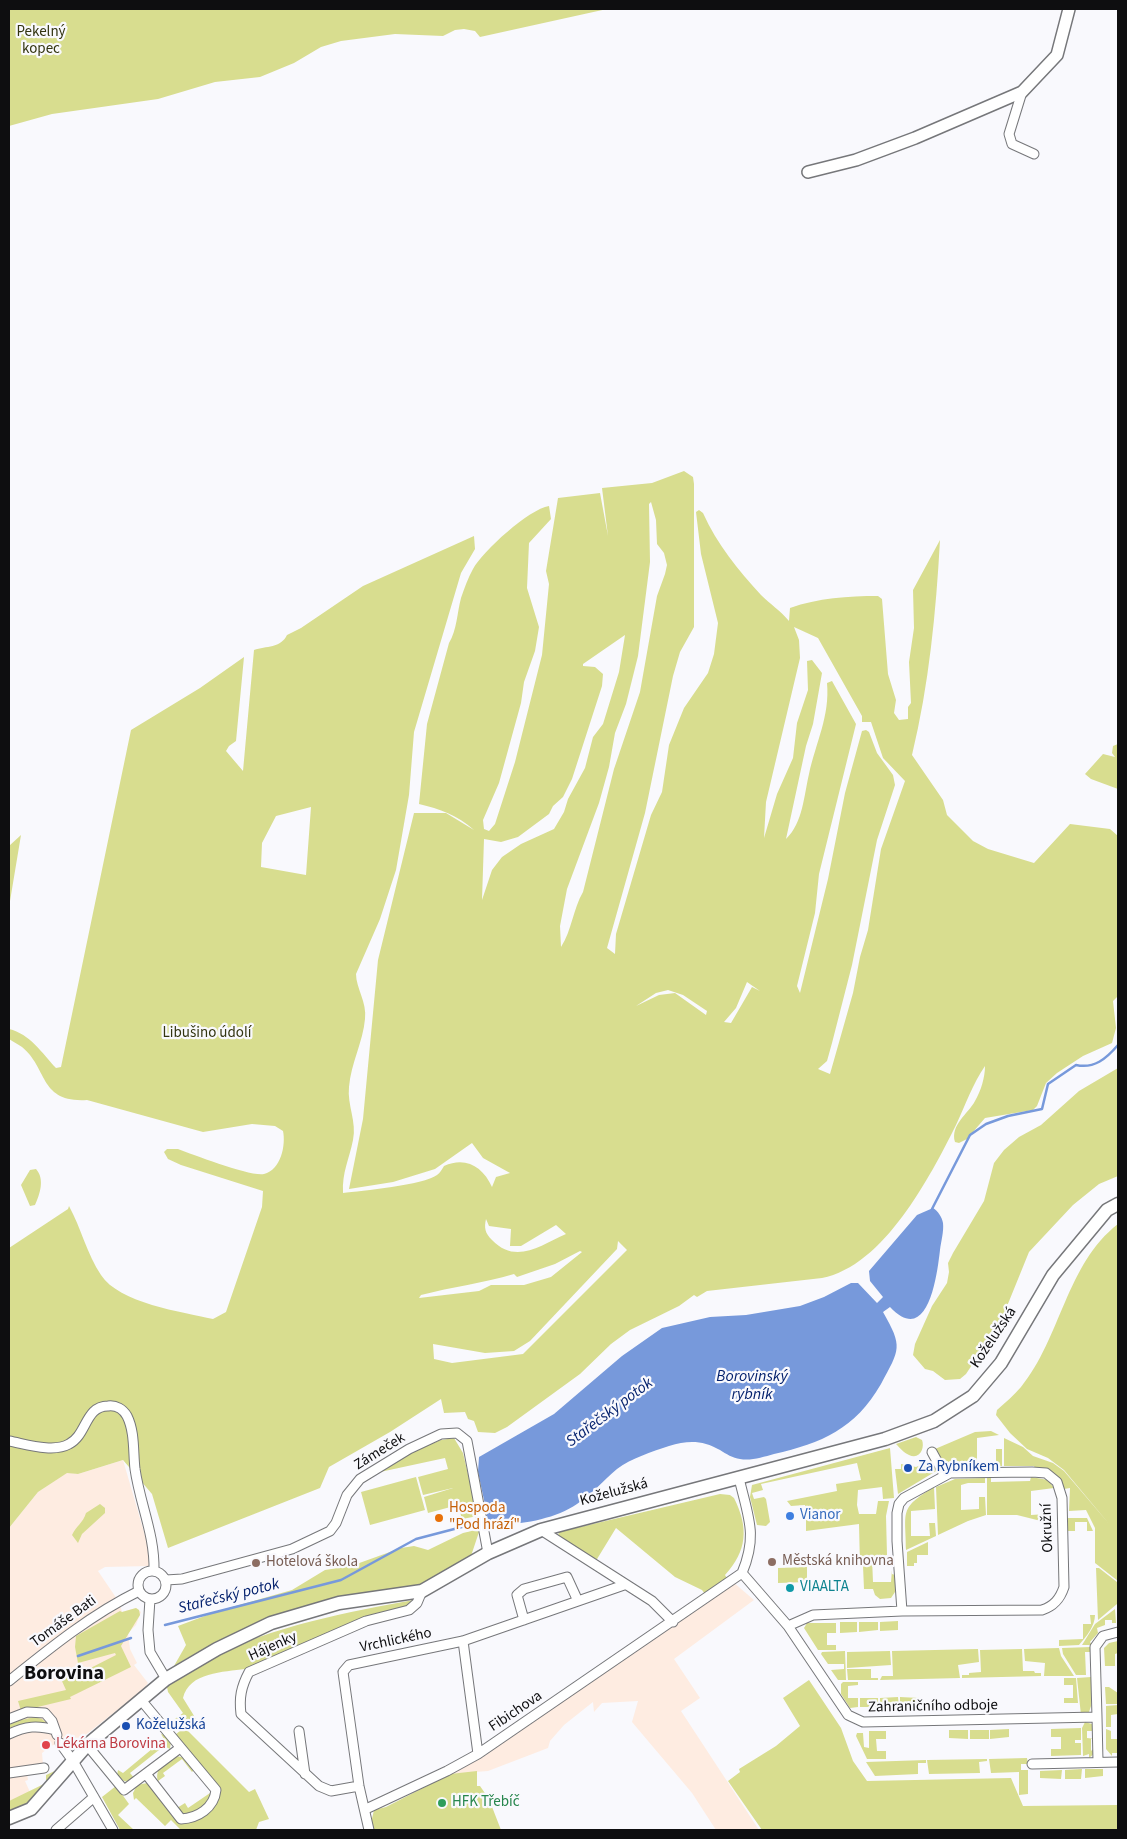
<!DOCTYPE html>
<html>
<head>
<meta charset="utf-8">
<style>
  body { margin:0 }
  #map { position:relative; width:1127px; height:1839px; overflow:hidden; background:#f9f9fd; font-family:"Source Sans 3",sans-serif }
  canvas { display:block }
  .frame { position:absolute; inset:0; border:10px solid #0e0e10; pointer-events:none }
</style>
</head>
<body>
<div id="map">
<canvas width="1127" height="1839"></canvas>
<div class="frame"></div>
</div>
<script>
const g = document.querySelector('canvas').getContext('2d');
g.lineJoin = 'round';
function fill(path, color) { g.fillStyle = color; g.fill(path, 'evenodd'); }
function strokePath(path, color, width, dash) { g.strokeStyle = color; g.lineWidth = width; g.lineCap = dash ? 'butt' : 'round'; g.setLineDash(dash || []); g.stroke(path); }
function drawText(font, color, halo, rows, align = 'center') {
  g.font = font + ' "Source Sans 3",sans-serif'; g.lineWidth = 4.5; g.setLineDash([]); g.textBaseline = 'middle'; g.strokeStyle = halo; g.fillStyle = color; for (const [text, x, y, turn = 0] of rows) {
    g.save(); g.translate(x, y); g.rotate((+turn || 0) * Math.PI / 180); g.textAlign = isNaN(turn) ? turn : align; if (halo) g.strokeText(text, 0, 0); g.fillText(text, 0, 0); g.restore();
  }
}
fill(new Path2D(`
  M123,1460L153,1563L150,1566L105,1567L98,1571L119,1602L122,1612L136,1608L141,1612L136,1625L128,1633L130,1649L137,1663L134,1665L148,1683L143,1690L79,1740L70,1739L51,1746L42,1753L43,1764L26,1767L28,1780L25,1781L30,1792L9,1801V1528L38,1492L67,1472L78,1474Z
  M733,1582L754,1600L674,1659L700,1698L681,1711L759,1830H716L692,1793L632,1722L638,1701L602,1703L594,1712L593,1702L564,1725L550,1741L548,1748L488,1771L450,1774Z`), '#feece1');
fill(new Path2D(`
  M9,9H607L480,37L475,31L464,29L455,30L443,36L395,34L341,41L321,47L294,63L260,77L215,82L158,99L52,114L9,126Z
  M684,471L693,477L694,484V627L680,652L673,676L645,813L607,948L615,954L616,934L651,815L662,792L669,745L684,708L708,673L714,654L718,623L701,554L696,512L699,510L703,513C717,544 738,570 761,595C770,604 781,611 789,621L790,608C818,598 848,596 878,596L882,599L888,674L896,700L894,713L899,720L908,719V707L911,703L909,662L914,628L913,590L940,540C936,612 929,685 912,755L943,800L947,815L973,841L988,849L1034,863L1070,824L1110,829L1118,836V996L1113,1001L1116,1028L1112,1043L1083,1056L1057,1073L1046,1083L1037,1106L1033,1110L985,1118L967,1139L959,1143L955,1142C950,1125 968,1114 975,1101C981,1091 985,1077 985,1066C973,1083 965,1106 956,1125C930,1177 884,1266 822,1278L707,1291L697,1297L694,1295L679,1306L630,1330L611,1344L580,1374L507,1427L495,1433L478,1432L474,1421L468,1419L465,1412L444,1413L441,1399L390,1432L329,1467L320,1488L168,1548L152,1494L123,1460L78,1474L67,1473L38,1492L9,1528V1248L68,1209L69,1206C81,1228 87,1254 101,1275C119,1303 182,1312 213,1319L226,1312L262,1207L263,1191L181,1165L168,1159L164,1152L167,1149H178C194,1155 251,1177 264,1174C281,1170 286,1145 283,1131L275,1126L252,1124L203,1132L87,1100C39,1103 48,1068 22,1047C18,1044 13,1042 9,1039V1029C30,1034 42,1053 56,1068L61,1067L131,730L200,688L244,657L236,741L229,746L226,751L243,771L254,650C266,646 281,648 287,635L301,628L363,586L474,536L475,549L461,573L414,732L409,795L396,870L380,919L356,974C356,988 367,1002 365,1019C363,1042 351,1063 349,1087C347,1105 357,1122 353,1140C349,1160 342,1172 343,1193C361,1191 424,1185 437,1175C440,1173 442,1169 444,1166C466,1156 483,1167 492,1187L496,1177L510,1173L483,1158L472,1143L435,1169L393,1182L349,1189L363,1119L378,960L414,813H446L474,830C457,815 440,809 419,804L427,724L449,643C457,630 457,613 461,598C464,589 468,578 473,569C483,551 529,509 549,506L551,519L529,543L527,588L539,627L535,651L524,682L521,703L499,783L483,820L484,829L489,831L495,824L515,762L542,655L549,584L546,571L558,498L600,493L608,536L602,488L652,483ZM651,502L656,520L657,544L664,553L667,565L665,574L657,596L640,692L614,769L583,892C573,909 572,930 561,947L560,926L567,889L599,803L609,767L615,733L626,704L638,656L650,562L649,504ZM794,627L818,638L862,716V722H871L883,758L905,781L881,849L868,930L860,957L853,993L830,1074L818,1069L827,1061L832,1043L852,965L877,840L895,785L893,775L877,753L869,732L866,730L862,731L845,793L828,879L800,993L797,986L815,913L819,874L856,724L832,681L827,683C830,716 816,742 809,774C804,795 803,823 786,839L806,746L813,724L822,673L812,660L807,661L808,690L797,723L793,758L777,794L764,838L766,802L800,658L799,640ZM625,635L619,672L603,724L593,737L585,768L568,799L564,812L554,829L521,844L502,857L492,870L482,900L484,839L501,842L518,837L549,814L553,806L563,797L572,779L602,686L603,674L595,667L583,666V664ZM311,807L306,875L261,867L262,843L276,816ZM747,982L760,991L752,987L731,1023L724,1022L736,1008ZM668,990L683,995L707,1011L706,1015L675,993L659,995L636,1006L656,993ZM486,1219L489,1226L511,1229L510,1246H521L556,1225L566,1234C541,1245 516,1265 492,1240C485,1233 484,1228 486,1219ZM618,1241L627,1250L523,1354L452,1363L434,1359L433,1344L485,1353L514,1351L530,1341L617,1249ZM580,1251L582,1252L551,1277L524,1285H491L479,1291L419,1298L421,1295C452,1287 483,1283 514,1274L517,1277L555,1264Z
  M1118,744V789L1091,779L1085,774L1103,754L1115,757L1112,753L1113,746Z
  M21,835L9,907V846Z
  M1118,1068V1176L1099,1184L1073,1205L1029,1252L1001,1321L966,1374L960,1379L945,1380L933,1371L925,1369L913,1355L915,1344L932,1306L947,1283L949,1272L948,1263L953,1253L984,1201L994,1163L1004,1150L1019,1137L1041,1125L1079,1091Z
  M36,1169C45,1179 40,1194 35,1205L30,1206L21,1185L30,1170Z
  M1118,1224V1581L1095,1563V1528L1086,1510L1069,1511L1070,1488L1064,1489C1060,1474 1049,1469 1035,1468L1034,1466H1004V1438L1023,1447L1033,1456L1053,1463L1064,1471L1110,1525L1064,1470L1048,1458L1027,1449L1010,1433L996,1415L997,1410C1005,1403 1014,1395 1021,1387C1061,1338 1066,1264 1118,1224Z
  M991,1431L999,1435L977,1438V1462H996V1449H1002V1466L947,1467L935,1452V1449L975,1432Z
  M916,1437L922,1440C925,1448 920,1460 909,1455C904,1453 900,1448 896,1444Z
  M454,1438L463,1453L478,1516L462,1519L458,1505L428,1513L424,1497L453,1488L423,1495L418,1477L448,1469L445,1458L380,1472L404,1455L441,1440Z
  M890,1448L894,1498L883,1499L882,1487L858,1490L857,1505L859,1514H876L878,1501H889L886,1516L887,1555L872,1558L873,1582H891L892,1570V1574L895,1575V1592L891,1598L880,1599L875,1595L873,1589H864L863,1566H860L859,1524L806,1531V1520L812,1519L811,1509H806L805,1505L791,1506L787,1501L837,1491L836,1484L861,1480L857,1463L761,1484L763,1490L752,1493L754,1499L764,1497L766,1499L770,1522L766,1526L757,1525L750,1497L752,1485Z
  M928,1462L938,1470L898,1494L895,1469H901V1464L916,1467Z
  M416,1477L425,1510L370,1525L361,1492Z
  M1031,1477L1048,1480L1054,1488L1031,1491V1515L1047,1514V1520H1052L1053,1524L1017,1515H987V1478H991V1482L1030,1481Z
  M985,1478V1483H968L961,1485V1510L979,1509V1497H985L986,1515L968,1521L938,1535L936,1487L955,1479Z
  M934,1487L935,1509L911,1511V1536H930L929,1523H935L936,1536L906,1550C906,1511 898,1509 934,1487Z
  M720,1494L730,1495L734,1498C749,1528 747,1551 725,1575L729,1582L708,1598L702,1590L675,1577L616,1528L594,1564L557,1540L559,1532Z
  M100,1504L105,1508V1513L82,1534L78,1543L72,1535C76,1526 83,1523 86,1513Z
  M1067,1518H1087L1093,1531H1087V1522H1075V1531H1067Z
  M480,1529L468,1565L422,1591L406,1590C327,1610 243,1623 174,1666L186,1645L178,1626L218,1611L292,1590L325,1570L351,1566L401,1548L414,1546L428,1550L463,1533Z
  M928,1542V1555H917V1563H914V1566H907V1552Z
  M807,1567V1582L778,1583V1568Z
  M1096,1568H1099L1117,1582V1604L1098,1620Z
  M419,1599L417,1603L366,1621L249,1672L245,1669C224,1672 189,1672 183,1698L196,1719L184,1727L249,1792L255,1789L269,1819L259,1822L256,1830H181L171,1820L165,1826L136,1798L134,1800L133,1793L137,1785L147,1783L174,1815L196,1820C206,1813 225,1804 217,1788L175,1735L181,1730L175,1719L183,1713L168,1692L167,1687C180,1678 193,1666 207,1659C273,1626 347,1612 419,1599Z
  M136,1608L139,1610L140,1615L121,1646L131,1667L70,1697L71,1699L21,1711L18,1701L66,1690L61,1679L73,1673L75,1676L116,1655L115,1653L78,1663L75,1647L76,1636L120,1611L122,1612Z
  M1115,1609L1116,1623H1112V1620H1105V1625L1097,1628L1098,1633L1090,1642L1092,1645H1082L1095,1624Z
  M1090,1615H1095C1095,1626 1086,1637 1079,1645L1059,1646V1640L1083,1639V1624H1091Z
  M898,1621V1630L880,1631V1622Z
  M840,1622H857V1632L840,1633Z
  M859,1622H878V1630L859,1632Z
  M807,1623H836V1633H827V1645H836V1650H818L804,1628Z
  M1118,1641V1653L1115,1654V1666H1105L1104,1648L1109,1643Z
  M1091,1647L1090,1652H1085L1086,1675H1076L1063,1654L1062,1648Z
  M1059,1648L1061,1656L1074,1676H1044L1045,1663L1025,1661L1024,1649Z
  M978,1649L979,1662L958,1665L960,1678L880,1680L882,1676H893L892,1651Z
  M1022,1649L1023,1671H1034L1035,1673H1041V1676L962,1678V1675H969V1673L981,1672L980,1650Z
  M845,1651L846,1680H838L831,1670L844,1669V1664H828L821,1654L822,1652Z
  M890,1651L891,1665L847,1668V1652Z
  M847,1669H871V1678H878V1680H848Z
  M1091,1677V1706L1089,1712L1081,1715L1077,1678Z
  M1064,1678H1076L1078,1703H1064V1698H1073V1685H1064Z
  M809,1680L841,1728L853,1761L867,1781L1011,1778L1023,1806L1118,1805V1830H762L728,1781L740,1772L739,1769L776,1746L800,1726L783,1698Z
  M843,1682H858V1685L848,1686V1698H858V1707L850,1708L841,1694V1684Z
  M1105,1687H1109L1118,1693V1704H1106Z
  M898,1697L899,1707H880V1698Z
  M900,1697L919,1698V1706L900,1707Z
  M860,1698H878V1707H860Z
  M1118,1705V1714L1111,1715V1727H1106V1706Z
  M34,1717L42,1719L50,1726C36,1719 23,1723 9,1728V1723Z
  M1085,1722L1092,1724L1096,1731H1087V1738L1096,1739H1091V1751L1093,1749L1095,1753L1089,1758V1754L1083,1756L1082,1728Z
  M1081,1728V1740H1075V1743H1081V1755L1051,1756V1749H1061V1737H1051V1729Z
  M1009,1729V1737L990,1739V1730Z
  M1106,1729L1111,1731V1739H1118V1753H1112V1756L1106,1749Z
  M949,1730H968V1739L949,1738Z
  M970,1730H989V1739H970Z
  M869,1731H886V1739H876L877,1751H886V1759H867L856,1736L857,1733H863L864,1747L869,1748Z
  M161,1734L165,1735L171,1741L170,1749L164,1746L130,1773L135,1779L130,1782L124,1781L117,1775L118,1770L123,1773L164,1739Z
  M177,1756L185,1758L194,1770L192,1772L182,1759L163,1773L165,1776L158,1781C154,1769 166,1759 177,1756Z
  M1027,1758L1028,1764H1021V1770H1028V1794L1019,1795V1772L991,1773L989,1759Z
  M987,1759V1761L979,1762L980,1773L929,1774L927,1760Z
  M926,1760V1763H918V1774L875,1776L866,1762Z
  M1082,1769L1081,1779H1065V1770Z
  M1085,1769H1103V1776L1085,1778Z
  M57,1770L31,1809L9,1818V1801L46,1783V1775Z
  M1062,1770L1061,1779L1040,1778V1771Z
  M477,1771V1786H480L489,1799L501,1830H373L371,1823L374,1810L386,1807L450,1774Z
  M116,1786L129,1804L118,1815L134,1830H120L102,1797Z
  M213,1791C208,1805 200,1813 184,1814L177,1808L185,1803L188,1808Z`), '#d8dd8f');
fill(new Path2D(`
  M933,1208C938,1211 942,1217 943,1223C944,1231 941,1242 940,1250C937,1276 928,1347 890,1307L883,1312C903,1347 900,1349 881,1384C855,1429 822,1443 774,1454C763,1457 751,1461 740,1459C733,1458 726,1454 720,1450C703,1440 688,1440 669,1446C651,1452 632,1458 617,1469C604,1480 591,1495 577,1504C552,1521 511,1527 482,1523L487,1514L478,1472L479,1457L554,1414L622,1356L662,1328L710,1317L746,1315L800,1306L824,1297L851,1283H858L877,1303L883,1297L870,1281L869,1271L917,1215Z`), '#7799db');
strokePath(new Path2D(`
  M932,1209L970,1135L986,1124L1008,1116L1042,1109L1048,1084L1076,1065C1094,1069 1106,1059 1118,1045
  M165,1625L341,1580L416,1539L481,1522
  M78,1656L131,1638`), '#7799db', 2.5);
const minor = new Path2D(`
  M1022,92L1009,134L1012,144L1034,154
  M9,1441C26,1444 53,1453 69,1444C87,1435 85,1406 108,1406C116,1405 123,1409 127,1416C135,1432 133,1452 135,1469C140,1504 155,1535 154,1571
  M932,1452L944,1474
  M739,1478C748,1517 758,1535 742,1573
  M541,1530L652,1601L673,1622
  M138 1585a14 14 0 1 1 28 0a14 14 0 1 1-28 0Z
  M742,1573L788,1626L848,1715L863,1722L1097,1717L1095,1647L1103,1636L1118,1632
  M166,1580L182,1579L292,1549L330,1531L336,1523L347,1495L360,1479L409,1449L441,1434L457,1433L467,1441L488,1553
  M150,1599L148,1630L150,1652L166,1679
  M524,1620L517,1595L524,1589L567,1577L578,1601
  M788,1626L813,1615L902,1611L1042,1610C1054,1606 1060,1599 1064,1587L1062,1498L1057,1482L1046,1473L1032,1472L950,1473L904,1498L899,1504L897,1513V1541L902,1611
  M463,1641L478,1754
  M9,1681C50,1648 92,1614 139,1591
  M141,1700L216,1790C214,1808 198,1818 181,1819L146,1774
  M1097,1717L1098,1761
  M9,1719L27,1712L45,1713L52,1721L57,1735
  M299,1731L305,1774
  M9,1734C26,1726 37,1725 55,1730
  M60,1743L73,1761L113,1830
  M87,1745L124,1790L180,1748
  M1032,1764L1118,1762
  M9,1773L44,1768
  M359,1786L331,1791L319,1786L241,1714C239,1698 241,1687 249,1672L366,1621L409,1610L417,1603L422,1591
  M366,1809L447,1771L478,1754L742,1573
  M56,1830L94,1797
  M369,1830L359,1786L343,1672L349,1665L463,1641L624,1585`);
const tertiary = new Path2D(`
  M808,172L856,160L915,138L1022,92L1057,55L1069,9`);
const secondary = new Path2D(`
  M9,1818L31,1809L87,1745L166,1679L217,1649L271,1623L339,1603L422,1591L488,1553L541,1530L885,1439L934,1421L973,1396L1001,1363L1053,1275L1107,1210L1118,1204`);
strokePath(minor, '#76777a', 11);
strokePath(tertiary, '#76777a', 14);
strokePath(secondary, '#76777a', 15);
strokePath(minor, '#fff', 9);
strokePath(tertiary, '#fff', 11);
strokePath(secondary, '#fff', 12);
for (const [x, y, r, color] of [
  [908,1468,5,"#1a4fb4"],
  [790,1516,5,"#3f7fe0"],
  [439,1518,5,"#e8710a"],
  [772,1562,5,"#8d6e63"],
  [256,1563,5,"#8d6e63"],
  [790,1588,5,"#0f9aa8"],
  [126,1726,5,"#1a4fb4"],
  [46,1745,5,"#e0444e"],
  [442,1803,5,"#2e9e5b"]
]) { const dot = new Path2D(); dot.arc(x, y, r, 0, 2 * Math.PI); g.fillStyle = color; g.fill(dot); strokePath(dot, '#f9f9fd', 2); }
drawText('15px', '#333511', '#f9f9fd', [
  ["Pekelný",41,33],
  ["kopec",41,50],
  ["Libušino údolí",207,1034]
]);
drawText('15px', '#0e0e10', '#f9f9fd', [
  ["Koželužská",994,1338,-56],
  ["Zámeček",380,1452,-32],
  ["Koželužská",614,1493,-15],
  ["Okružní",1048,1528,-92],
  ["Tomáše Bati",64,1622,-36],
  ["Vrchlického",396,1641,-12],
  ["Hájenky",273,1647,-24],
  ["Zahraničního odboje",933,1707,-1],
  ["Fibichova",516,1712,-34]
]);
drawText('15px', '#164399', '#f9f9fd', [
  ["Za Rybníkem",918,1468],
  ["Koželužská",136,1726]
], 'left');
drawText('15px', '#c56008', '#f9f9fd', [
  ["Hospoda",449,1509],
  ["\"Pod hrází\"",449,1526]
], 'left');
drawText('15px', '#366cbe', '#f9f9fd', [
  ["Vianor",800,1516]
], 'left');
drawText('15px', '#785e54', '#f9f9fd', [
  ["Městská knihovna",782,1562],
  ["Hotelová škola",266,1563]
], 'left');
drawText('15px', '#0d838f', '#f9f9fd', [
  ["VIAALTA",800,1588]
], 'left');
drawText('15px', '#be3a42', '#f9f9fd', [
  ["Lékárna Borovina",56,1745]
], 'left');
drawText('15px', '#27864d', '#f9f9fd', [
  ["HFK Třebíč",452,1803]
], 'left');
drawText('italic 16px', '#04216d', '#f9f9fd', [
  ["Borovinský",752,1377],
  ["rybník",752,1395],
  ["Stařečský potok",610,1413,-37],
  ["Stařečský potok",229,1597,-14]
]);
drawText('bold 20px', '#0e0e10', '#f9f9fd', [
  ["Borovina",64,1675]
]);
</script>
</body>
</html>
